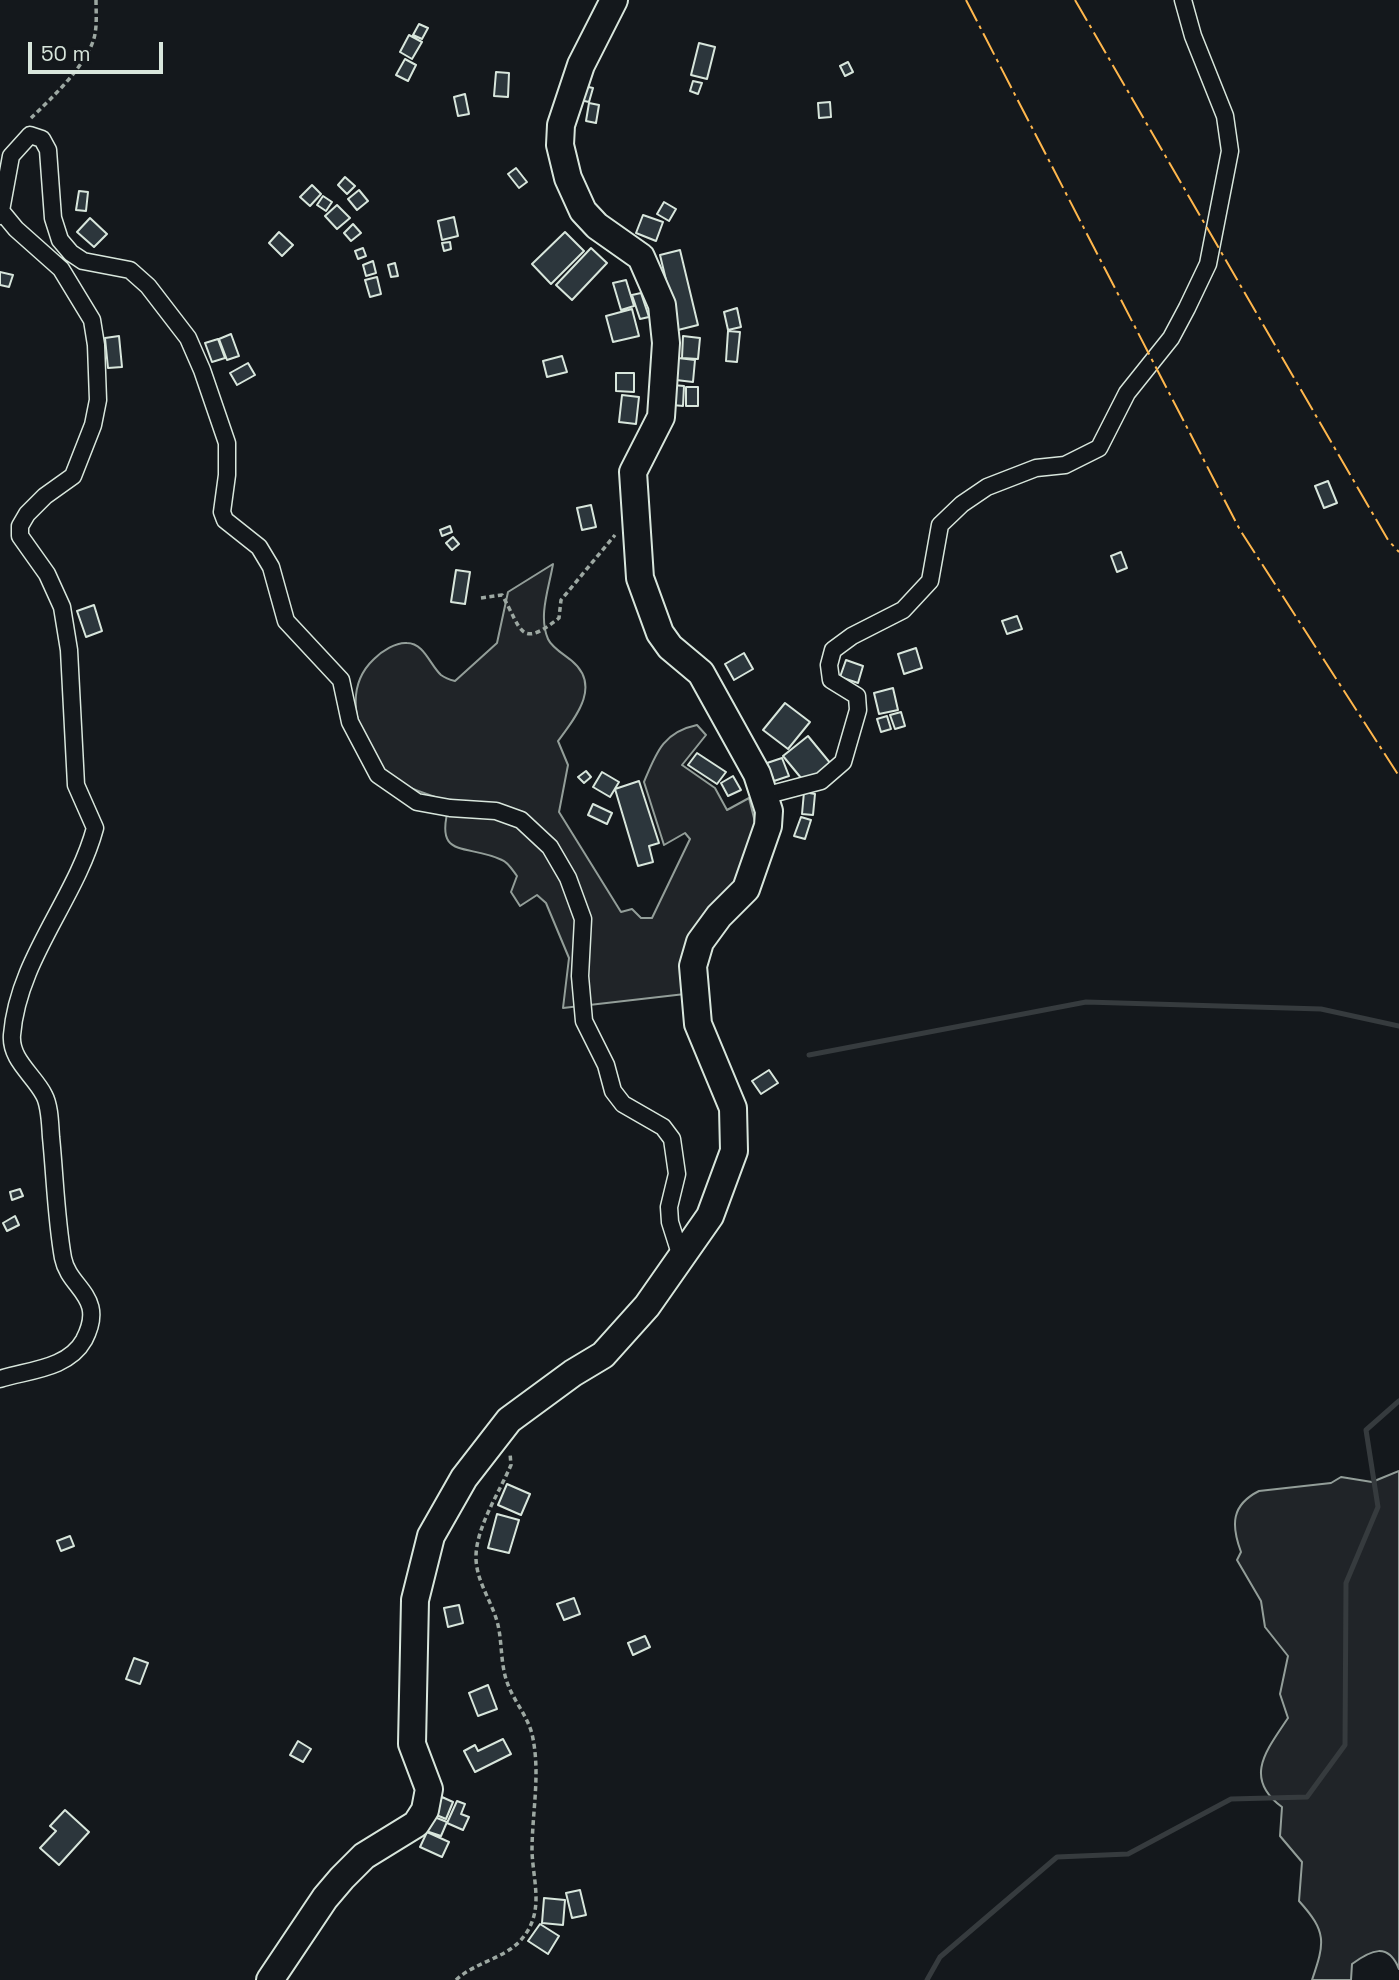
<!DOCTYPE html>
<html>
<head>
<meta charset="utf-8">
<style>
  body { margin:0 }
  #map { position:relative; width:1399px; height:1980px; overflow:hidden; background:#14181c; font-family:"Space Grotesk",sans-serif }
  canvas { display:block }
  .scale { position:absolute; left:28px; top:42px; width:135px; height:32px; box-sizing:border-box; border:4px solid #d8e6dc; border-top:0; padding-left:9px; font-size:21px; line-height:24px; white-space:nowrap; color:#d8e6dc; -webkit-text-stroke:5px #14181c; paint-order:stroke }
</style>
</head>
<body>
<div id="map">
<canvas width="1399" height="1980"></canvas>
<div class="scale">50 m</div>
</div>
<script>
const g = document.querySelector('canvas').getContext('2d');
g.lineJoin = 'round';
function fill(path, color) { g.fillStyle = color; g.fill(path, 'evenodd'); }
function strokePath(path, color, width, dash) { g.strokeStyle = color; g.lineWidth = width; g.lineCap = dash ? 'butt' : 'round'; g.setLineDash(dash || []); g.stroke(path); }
const green = new Path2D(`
  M553,564C549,588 538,616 548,639C552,648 565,655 572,661C602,686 575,718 558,741L568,765L559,812L621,912L632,909L641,918H652L690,839L685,833L664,845L644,782C656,753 663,732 697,725L706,735L682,765L715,788L727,810L749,798L757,830L753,848L685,994L563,1008L569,958L546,903L537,895L520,906L511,892L517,876C513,871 508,862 502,860C467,843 432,861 450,803C430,793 397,788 383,770C358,739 341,690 374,659C382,651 396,642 407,643C424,643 430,665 441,675C445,678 451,680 455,681L497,643L508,592Z
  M1399,1471V1969C1388,1942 1371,1950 1352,1964L1351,1980H1312C1325,1942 1327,1932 1299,1901L1302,1862L1280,1836L1282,1807C1243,1778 1266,1751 1288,1718L1280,1694L1288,1656L1265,1627L1261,1601L1237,1560L1241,1552C1231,1525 1231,1505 1259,1491L1331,1483L1341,1477L1372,1482Z`);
fill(green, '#202428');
strokePath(green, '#939e99', 2);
strokePath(new Path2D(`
  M809,1055L1086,1002L1321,1009L1399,1026
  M927,1980L940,1957L1057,1857L1128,1854L1231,1799L1307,1797L1345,1745L1346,1583L1378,1507L1366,1430L1399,1401`), '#363b3e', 5);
const building = new Path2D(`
  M419,24L428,28L422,39L413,35Z
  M409,35L422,42L412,59L400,52Z
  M699,43L715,47L707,79L691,75Z
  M405,59L416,65L408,81L396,75Z
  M848,62L853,72L845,76L840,66Z
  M496,72L509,73L508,97L494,96Z
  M693,81L702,83L698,94L690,91Z
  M584,86L593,88L589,102L580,100Z
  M465,94L469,114L458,116L454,97Z
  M830,102L831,117L819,118L818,103Z
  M589,103L599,105L596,123L586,121Z
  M516,168L527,182L519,188L508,174Z
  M345,177L355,186L347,194L338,185Z
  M312,185L321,194L310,206L300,197Z
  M359,190L368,201L357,210L348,199Z
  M79,191L88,192L86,211L76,210Z
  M323,196L332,202L326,211L317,205Z
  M664,202L676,209L669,221L657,214Z
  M337,205L350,218L337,229L325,216Z
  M643,215L663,222L656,241L636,233Z
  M454,217L458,236L442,240L438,221Z
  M90,218L107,234L94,247L77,232Z
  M353,224L361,233L351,241L344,233Z
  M279,232L293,245L282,256L269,243Z
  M565,232L584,251L551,284L532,264Z
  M450,242L451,249L444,251L442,243Z
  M363,248L366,256L358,259L355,251Z
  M591,248L607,263L572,300L556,285Z
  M680,250L698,325L678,330L660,255Z
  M373,261L376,273L366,276L363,265Z
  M395,263L398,276L391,277L388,265Z
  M0,272L13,275L9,287L0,285Z
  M377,277L381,294L370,297L365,280Z
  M626,280L634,306L621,310L613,283Z
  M641,293L649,317L640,319L632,295Z
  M737,308L741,327L728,330L724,312Z
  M632,309L639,336L613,342L606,316Z
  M728,331L740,332L737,362L726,361Z
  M231,334L239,356L227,360L219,339Z
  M119,336L122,367L108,368L105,338Z
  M683,336L700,338L698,359L682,358Z
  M218,339L225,358L212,362L205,343Z
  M562,356L567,372L547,377L543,361Z
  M678,358L695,360L693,382L676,380Z
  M248,363L255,375L237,385L230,373Z
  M616,373H634V392L616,391Z
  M673,385L684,386L683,406L672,405Z
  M686,387H698V406H686Z
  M622,395L639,397L636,424L619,422Z
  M1328,481L1337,503L1324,508L1315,486Z
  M591,505L596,527L582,530L577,508Z
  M450,526L452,532L442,536L440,530Z
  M453,537L459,544L452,550L446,543Z
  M1121,552L1127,568L1117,572L1111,556Z
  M456,570L470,572L465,604L451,602Z
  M94,605L102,631L86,637L77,611Z
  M1017,616L1022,629L1007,634L1002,621Z
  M916,648L922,668L904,674L898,654Z
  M744,653L753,669L734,680L725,664Z
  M846,660L863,666L858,683L840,677Z
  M893,688L898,710L879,714L874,693Z
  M785,703L810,722L788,749L763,730Z
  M901,712L905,726L895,729L890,715Z
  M887,716L891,729L881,732L877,719Z
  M808,736L831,764L806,784L783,756Z
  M697,753L726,772L717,784L688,765Z
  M782,758L789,776L774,781L767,763Z
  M586,771L591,777L584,783L578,777Z
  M602,772L619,782L610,797L593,787Z
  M733,776L741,790L728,796L721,783Z
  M639,781L659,843L649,846L653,862L638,866L615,789Z
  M804,792L815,794L813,815L802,814Z
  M593,804L612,813L607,824L588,815Z
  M801,817L811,820L805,839L794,836Z
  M769,1070L778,1083L761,1094L752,1081Z
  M20,1189L23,1196L12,1200L10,1192Z
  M15,1216L19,1225L7,1231L3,1223Z
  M507,1484L530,1494L521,1515L498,1505Z
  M497,1514L519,1520L509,1553L488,1548Z
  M70,1536L74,1546L61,1551L57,1541Z
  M574,1598L580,1614L564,1620L557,1604Z
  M459,1605L463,1623L448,1627L444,1608Z
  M645,1636L650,1647L633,1655L628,1643Z
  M134,1658L148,1663L140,1684L126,1679Z
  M488,1685L497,1709L478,1716L469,1693Z
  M503,1739L511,1754L475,1772L464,1751L475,1745L478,1751Z
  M298,1741L311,1749L303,1762L290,1755Z
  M442,1797L453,1802L446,1819L434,1814Z
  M457,1801L465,1804L461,1814L469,1817L463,1830L447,1823Z
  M65,1810L89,1832L59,1865L40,1848L56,1831L50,1826Z
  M432,1816L447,1822L441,1836L426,1831Z
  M427,1832L449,1842L442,1857L420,1847Z
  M580,1890L586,1915L572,1918L566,1893Z
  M544,1898L565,1900L563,1925L542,1923Z
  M540,1924L559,1936L548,1954L528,1941Z`);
fill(building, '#2c363c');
strokePath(building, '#d8e6dc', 2);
const street = new Path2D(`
  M0,216L11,156L30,135L42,139L48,150L53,218L60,240L71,253L83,261L130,270L148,286L188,338L202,370L227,443V475L222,512L225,520L259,547L271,567L286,621L341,680L350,722L378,775L417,802L450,808L496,811L521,820L550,847L568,878L583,919L580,976L584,1021L606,1065L613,1091L623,1104L663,1127L672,1139L677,1174L669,1207L670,1222L682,1260
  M764,796L821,781L843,762L858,710L857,696L831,680L829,665L833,650L852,636L903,610L930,581L940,525L962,504L987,487L1036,468L1065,465L1099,448L1127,393L1171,338L1187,308L1208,264L1230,151L1225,116L1193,36L1183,0
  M0,1379C28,1370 68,1369 84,1340C107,1296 69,1289 63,1258C56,1218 55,1177 51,1137C50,1124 50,1106 44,1095C34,1075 10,1060 12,1035C18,959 76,899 95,828L76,785L69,650L62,607L47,574L20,536V526L27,514L45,496L73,476L93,425L98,400L96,345L92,320L61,269L16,229L2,212`);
const primary = new Path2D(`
  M270,1980L325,1898L342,1878L364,1856L416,1824L425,1810L429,1789L412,1744L415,1600L431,1536L464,1478L509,1420L573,1373L603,1355L647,1306L710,1216L734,1151L733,1108L698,1024L693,966L700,942L719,916L746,889L768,826L769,811L757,774L701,673L670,647L660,633L640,578L633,472L661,417L666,343L662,305L641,257L597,226L583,211L568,178L560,145L561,125L581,65L614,0`);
strokePath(street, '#d8e6dc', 19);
strokePath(primary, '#d8e6dc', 30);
strokePath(new Path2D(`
  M31,118C52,98 90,62 95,34C97,23 96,11 96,0
  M481,598L502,595C522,629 519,650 559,618L561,600L615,535
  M456,1980C474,1963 502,1959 519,1942C546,1914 533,1883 532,1851C532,1812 541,1773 532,1734C527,1715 513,1700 507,1682C501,1665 502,1647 499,1630C495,1605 477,1585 476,1559C475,1529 499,1493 511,1465L510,1453`), '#9da8a2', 3.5, [5, 3.5]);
strokePath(street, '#14181c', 16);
strokePath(primary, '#14181c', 26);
strokePath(new Path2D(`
  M966,0L1240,530L1399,776
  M1075,0L1388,540L1399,552`), '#ffb74d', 2, [24, 5, 3.5, 5]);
</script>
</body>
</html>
